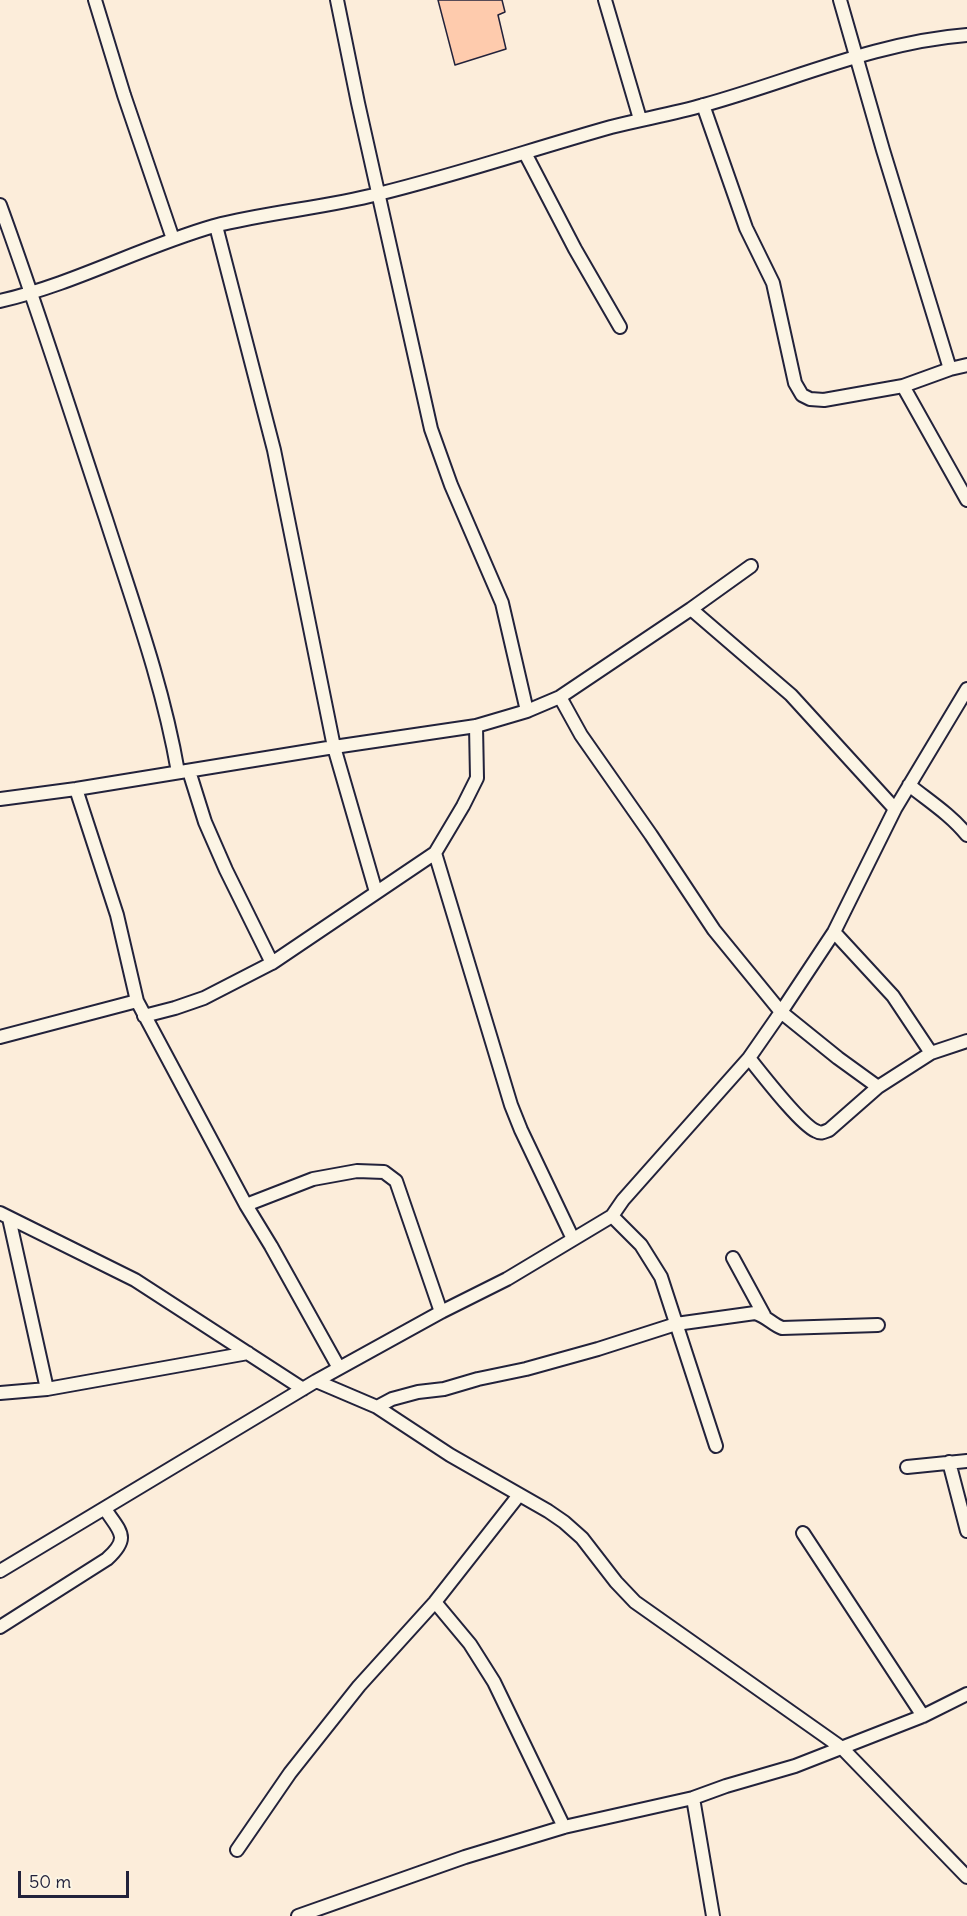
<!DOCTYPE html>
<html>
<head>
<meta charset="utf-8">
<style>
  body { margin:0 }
  #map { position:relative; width:967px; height:1916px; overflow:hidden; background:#fcedda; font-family:Delius,sans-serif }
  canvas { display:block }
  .scale { position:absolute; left:18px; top:1871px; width:111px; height:27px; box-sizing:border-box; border:3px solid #22223b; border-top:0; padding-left:8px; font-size:18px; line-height:21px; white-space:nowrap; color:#22223b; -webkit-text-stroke:4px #fcf5e5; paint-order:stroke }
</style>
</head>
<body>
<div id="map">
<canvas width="967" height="1916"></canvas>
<div class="scale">50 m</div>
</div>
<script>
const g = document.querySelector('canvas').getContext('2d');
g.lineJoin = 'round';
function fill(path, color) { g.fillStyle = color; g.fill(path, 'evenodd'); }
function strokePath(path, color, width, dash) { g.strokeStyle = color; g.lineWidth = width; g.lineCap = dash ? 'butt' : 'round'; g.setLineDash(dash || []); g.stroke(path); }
const building = new Path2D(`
  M438,0H502L505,12L498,15L506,49L455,65Z`);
fill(building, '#fecbad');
strokePath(building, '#22223b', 1.5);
const minor = new Path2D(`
  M95,0L124,95L173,239
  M337,0L358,103L431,429L451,485L502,603L527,711
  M605,0L640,119
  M840,0L883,150L950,369
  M703,105L746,228L773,283L795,383L802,395L810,399L824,400L903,386L950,369L967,365
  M525,153L575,249L620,327
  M0,205C38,309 71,414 106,519C133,603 163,685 178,772
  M216,226L274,450L334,747L376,892
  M0,301C74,284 141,247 214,226C268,212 324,208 378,194C456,175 533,149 611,127C642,119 673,114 704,105C791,81 876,42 967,35
  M903,386L967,500
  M691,609L791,695L895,809
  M560,697L581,735L651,835L714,930L781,1012L838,1058L878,1087
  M189,771L205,822L226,870L272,963
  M909,785C929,801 951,815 967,835
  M76,789L117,915L137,1001L246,1205L271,1246L339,1368
  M0,799L76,789L334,747L476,726L527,711L560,697L691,609L751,566
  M435,853L511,1105L521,1130L573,1239
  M834,932L893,996L931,1053
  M144,1016L175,1008L204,998L272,963L435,853L463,806L477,778L476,726
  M0,1037L137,1001
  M749,1058C762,1074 800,1124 816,1131C821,1134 824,1132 829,1130L878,1087L931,1053L967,1041
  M246,1205L313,1179L357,1171L384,1172L396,1181L441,1312
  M0,1213L135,1280L303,1389
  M612,1216L641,1245L661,1277L716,1446
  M9,1218L47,1389
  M733,1258L764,1315
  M316,1381L377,1407L450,1455L548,1511L564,1522L582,1538L616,1582L635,1602L842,1748L967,1877
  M0,1393L47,1389L248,1353
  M377,1407L392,1399L418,1392L444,1389L478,1379L526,1369L598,1349L676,1324L755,1313C766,1316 772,1324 782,1328L878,1325
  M949,1462L967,1531
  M907,1467L967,1461
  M803,1533L923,1716
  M0,1571L316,1381L441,1312L507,1279L612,1216L623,1200L749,1058L781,1012L834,932L895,809L967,689
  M435,1602L470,1644L494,1682L564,1827
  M0,1627L107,1559C131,1537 120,1532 105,1509
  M693,1798L713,1916
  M237,1850L290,1773L359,1686L435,1602L519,1495
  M298,1916L465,1857L564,1827L693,1798L726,1786L795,1766L923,1716L967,1694`);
strokePath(minor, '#22223b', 16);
strokePath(minor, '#fcf5e5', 12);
</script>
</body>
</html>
